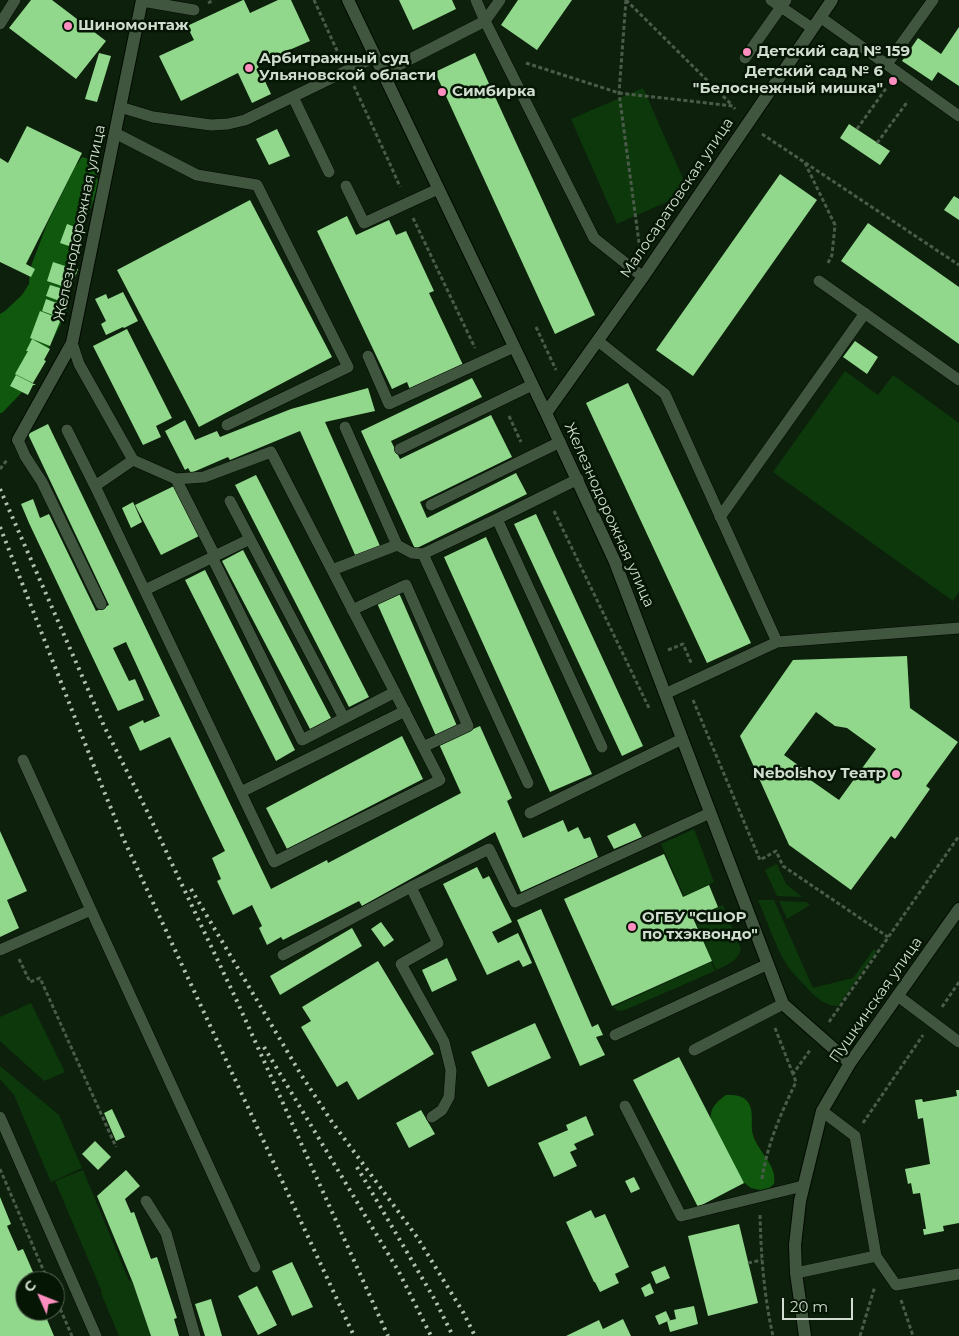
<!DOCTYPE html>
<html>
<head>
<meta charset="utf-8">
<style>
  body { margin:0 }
  #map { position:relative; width:959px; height:1336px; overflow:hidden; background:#0d200c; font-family:Montserrat,sans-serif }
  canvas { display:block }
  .north { position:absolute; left:15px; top:1271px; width:50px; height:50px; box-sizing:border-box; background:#051704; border:1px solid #566655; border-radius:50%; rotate:314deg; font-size:14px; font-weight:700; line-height:20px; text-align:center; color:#d0dccf }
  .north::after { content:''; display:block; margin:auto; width:18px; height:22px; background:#fd8ec0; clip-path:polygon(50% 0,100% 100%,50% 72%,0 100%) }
  .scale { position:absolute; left:782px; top:1298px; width:71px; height:22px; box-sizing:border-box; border:2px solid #d0dccf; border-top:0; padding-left:6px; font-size:15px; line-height:18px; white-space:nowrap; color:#d0dccf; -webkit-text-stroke:4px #051704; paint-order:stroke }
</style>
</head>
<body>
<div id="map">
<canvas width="959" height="1336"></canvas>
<div class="north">С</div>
<div class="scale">20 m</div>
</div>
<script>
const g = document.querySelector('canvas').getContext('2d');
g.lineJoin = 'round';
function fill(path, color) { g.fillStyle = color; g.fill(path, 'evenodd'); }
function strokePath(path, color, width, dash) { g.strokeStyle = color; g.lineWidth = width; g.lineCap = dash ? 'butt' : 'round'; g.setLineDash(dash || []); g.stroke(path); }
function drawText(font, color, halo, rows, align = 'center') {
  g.font = font + ' Montserrat,sans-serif'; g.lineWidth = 5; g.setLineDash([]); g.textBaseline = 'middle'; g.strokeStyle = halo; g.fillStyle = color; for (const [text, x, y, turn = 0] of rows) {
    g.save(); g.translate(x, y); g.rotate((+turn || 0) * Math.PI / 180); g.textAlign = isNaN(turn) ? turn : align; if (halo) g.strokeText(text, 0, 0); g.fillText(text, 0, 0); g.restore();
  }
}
fill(new Path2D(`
  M643,88L689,192L617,224L571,119Z
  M845,371L878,395L893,375L959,423V592L953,601L773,472Z
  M694,829L714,882L684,896L661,844Z
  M777,864L786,884L802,897L777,896L765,870Z
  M758,900H774L813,988L853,978L874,949L877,951L838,1006C826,1007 816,997 808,989C800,980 791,972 785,962C774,943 767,920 758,900Z
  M779,901L806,902L810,905L787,919Z
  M723,905L741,949C739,960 726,966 716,970L694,918Z
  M711,962L715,971L625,1010L618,1011L613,1007Z
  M31,1003L65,1072L44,1081L0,1041V1017Z
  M0,1066L59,1115L82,1168L51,1182L14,1095L0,1079Z
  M83,1170L129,1281L132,1280L151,1336H119L101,1293L102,1292L55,1181Z`), '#0c380b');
fill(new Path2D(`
  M82,157L93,160L99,186L73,255L68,310L30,384L2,413H0V314L5,311L22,295L29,284L30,269L47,224L75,167Z
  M726,1095C734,1095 742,1095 747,1101C755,1110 750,1125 753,1135C758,1152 778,1166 774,1184L769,1188L760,1190L751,1188L738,1178L711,1121C709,1109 716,1102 726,1095Z`), '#0f580e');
fill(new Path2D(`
  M31,0H52L106,41L76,79L9,28Z
  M243,0H244L250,13L278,0H291L310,41L257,64L271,94L252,103L238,73L181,101L159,56L194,40L187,26Z
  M399,0H452L456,9L413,30Z
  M518,0H572L537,50L501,25Z
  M959,27V86L938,72L932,81L902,61L918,38L941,54Z
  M99,53L111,56L97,102L85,99Z
  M475,53L595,315L555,334L435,72Z
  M849,124L890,151L880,165L840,138Z
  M27,126L82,153L26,264L35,269L31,277L0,262V158L8,163Z
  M277,129L290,156L269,165L256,139Z
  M780,174L817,200L693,376L656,350Z
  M954,196L959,199V220L944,210Z
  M250,200L332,357L199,427L117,270Z
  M347,216L356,235L389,220L396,235L406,231L434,291L429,293L464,367L411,392L407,382L392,389L317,231Z
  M868,223L959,287V344L841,261Z
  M67,224L78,228L72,247L60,243Z
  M53,262L65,266L63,274L66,266L78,269L71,289L47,281Z
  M50,285L70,291L65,303L46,296Z
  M123,292L138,321L124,328L123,327L106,335L101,324L106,321L95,299L106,294L108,299Z
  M46,299L65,306L61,318L42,311Z
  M40,311L61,319L50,346L30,338Z
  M127,329L172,418L156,426L161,437L143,445L93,346Z
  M32,339L50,349L44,360L46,361L33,383L15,374L28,351H26Z
  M855,341L878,357L867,374L843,357Z
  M16,375L36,385H33L28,395L10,386Z
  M472,378L482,397L391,441L400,459L491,415L512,457L420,502L427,518L516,473L527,494L415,549L361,431Z
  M628,383L751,643L707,663L586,403Z
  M368,388L375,411L325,422L380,546L356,557L300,431L230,460L228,457L191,473L188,468L185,470L165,431L185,420L195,440L217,431L220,437L291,409Z
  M48,424L271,889L327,860L328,863L461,793L439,744L480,726L512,798L507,801L523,838L563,820L568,832L578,827L584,839L590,837L598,857L521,892L495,832L362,906L359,901L283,940L281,937L267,945L259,928L262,926L252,905L233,915L217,881L221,879L212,858L225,851L170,737L140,751L129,727L143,720L144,723L160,716L126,642L113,648L129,681L135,679L144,700L118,711L29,523L21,504L33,499L40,518L49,514L96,611L109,605L28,434Z
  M256,475L369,697L349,707L235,485Z
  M174,486L199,536L161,555L135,505Z
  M133,502L142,522L131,528L122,508Z
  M536,514L643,746L622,756L514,524Z
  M486,537L592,774L550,792L444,557Z
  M243,550L331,718L310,729L222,561Z
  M205,570L295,750L276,761L185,580Z
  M399,593L457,726L436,736L377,603Z
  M907,656L910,708L958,742L926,786L930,789L895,839L891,836L851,890L789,845L740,736L793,660ZM816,712L835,726L847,728L876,749L839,800L809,779L805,770L784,755Z
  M402,736L423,779L287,849L266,808Z
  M635,823L642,837L614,849L607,836Z
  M0,831L27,891L7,900L19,928L0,937Z
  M664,854L683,897L709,885L718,907L693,918L712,961L612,1006L564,899Z
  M477,867L483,879L489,876L512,922L492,932L498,943L518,933L532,963L523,967L519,960L487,975L443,884Z
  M541,909L592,1027L598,1024L603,1035L596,1037L605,1055L580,1066L517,920Z
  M381,922L394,940L384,947L371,929Z
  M352,928L362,946L280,995L270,976Z
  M447,958L457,980L432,992L422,970Z
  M378,961L434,1054L358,1100L347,1081L337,1087L301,1027L311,1021L302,1007Z
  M535,1023L551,1058L488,1087L471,1052Z
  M679,1057L744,1183L698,1207L633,1080Z
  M956,1090H959V1223L943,1226L944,1231L924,1235L923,1229H926L920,1193L913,1194L911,1183L908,1184L905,1169L930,1164L923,1118L918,1119L915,1100L922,1099L923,1102L957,1096Z
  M112,1109L125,1137L116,1141L104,1113Z
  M421,1110L435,1134L409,1148L396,1123Z
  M586,1116L594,1135L574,1144L577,1149L570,1152L577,1166L554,1177L538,1143L568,1130L566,1125Z
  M95,1141L111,1157L98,1170L82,1154Z
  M126,1170L140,1186L125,1199L131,1213L134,1212L151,1259L157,1257L177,1318L174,1319L179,1336H151L133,1283L97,1196Z
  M634,1177L640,1189L631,1193L625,1181Z
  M0,1197L11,1224L7,1226L18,1251L23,1249L33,1272L28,1274L31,1281H25V1311H49L51,1315L46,1317L54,1336H0Z
  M591,1210L595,1218L605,1214L629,1267L615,1274L619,1283L600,1292L595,1282H594L566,1222Z
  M739,1224L758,1303L708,1316L688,1236Z
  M292,1262L313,1307L292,1316L272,1271Z
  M665,1266L670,1278L656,1284L651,1272Z
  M650,1283L654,1293L645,1297L641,1288Z
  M257,1286L277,1325L258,1335L238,1296Z
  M211,1299L222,1336H205L195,1304Z
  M694,1306L698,1324L670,1332L667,1321L676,1319L674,1310Z
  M666,1311L670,1320L659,1325L655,1316Z
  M623,1319L631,1336H566L599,1320L603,1329Z`), '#91d78c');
const lane = new Path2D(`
  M500,0L485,21L594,238L643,277
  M786,0L781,7L812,28
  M142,1L194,10
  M820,17L959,116
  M0,24L15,0
  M745,58L781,7L771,0
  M887,64L933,0
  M383,73L485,21L476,0
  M293,97L329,172
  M120,107L153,117L211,125L228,124L245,120L375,57
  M115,133L197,175L257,185L348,367L227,425
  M346,186L364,223L438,189
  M819,281L959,380
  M598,341L665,394L777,642L665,694
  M72,343L79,364L133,460L176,479L204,477L271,452L332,570L397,545L412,553L423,554L497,519L602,747
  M368,356L389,404L514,347
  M345,427L397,545
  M67,430L95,486
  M18,440L25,456L42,482L101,604
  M400,449L532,385
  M133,460L95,486L274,862L440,780L332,570
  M176,479L215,556
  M230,501L344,718
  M431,505L560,442
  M720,517L865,313
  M497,519L578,479
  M423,554L528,783
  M212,557L302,740L395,692
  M145,590L250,539
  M352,610L406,585L468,726L423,747
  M777,642L959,628
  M23,760L91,910
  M241,792L405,711
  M530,813L682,739
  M0,950L91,910L255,1267
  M283,955L411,887
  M898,996L959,1042
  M615,1035L768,964
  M694,1050L783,1004
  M625,1106L681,1216L803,1186
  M0,1117L96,1336
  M432,1117L442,1110L449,1097L451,1070L444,1042L401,964L438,943L411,887L489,849L515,902L710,813
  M146,1201L166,1233L195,1336
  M876,1256L896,1285L959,1274
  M796,1273L876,1256L855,1136L822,1111`);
const street = new Path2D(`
  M348,0L546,413L615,562L783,1004L850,1063
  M546,413L643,277L832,0
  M18,440L72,343L142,0
  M805,1336L796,1273L795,1245L800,1201L822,1111L850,1063L959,909`);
strokePath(lane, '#000900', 12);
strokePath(street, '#000900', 14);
strokePath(new Path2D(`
  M314,0L339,55
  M626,0L619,93L640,250
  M626,0L732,105
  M208,3L214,0
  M526,63L619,93L733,106L735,109
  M354,86L390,164L400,187
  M857,129L887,87
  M762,134L959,265
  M877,143L908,101
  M805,163L835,225L832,255L827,265
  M413,218L475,348
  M536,327L556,370
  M509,416L521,442
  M0,469L7,460
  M554,511L650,710
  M668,650L683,644L692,665
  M693,700L760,860L776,851L783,866L888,937
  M19,959L30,982L40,978L116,1147
  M942,1007L959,982
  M829,1022L959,836
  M775,1028L793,1074
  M863,1123L923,1035
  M0,1169L48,1281
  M762,1179C767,1145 781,1113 796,1082L793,1074L810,1050
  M760,1215C761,1256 764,1296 773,1336
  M748,1263L762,1260
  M55,1297L72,1336
  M901,1300L913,1336
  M860,1336L875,1286`), '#4b5b4a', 3, [4, 2.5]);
strokePath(lane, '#41563f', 11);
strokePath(street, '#41563f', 12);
strokePath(new Path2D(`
  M0,489L104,726L148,813L236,999L388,1336
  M0,527L101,784L124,840L354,1336
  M191,889L300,1073L332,1122L417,1237L463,1312L475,1336
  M264,1047L399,1272L431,1336
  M357,1167L435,1300L453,1336`), '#b1beb0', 4, [2.5, 5]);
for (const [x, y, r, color] of [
  [68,26,5,"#fd8ec0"],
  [747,52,5,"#fd8ec0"],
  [249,68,5,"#fd8ec0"],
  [893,81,5,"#fd8ec0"],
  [442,92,5,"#fd8ec0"],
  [896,774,5,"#fd8ec0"],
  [632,927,5,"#fd8ec0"]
]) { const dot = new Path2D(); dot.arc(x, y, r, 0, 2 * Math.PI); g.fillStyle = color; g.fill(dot); strokePath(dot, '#051704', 2); }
drawText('bold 15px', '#d0dccf', '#051704', [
  ["Шиномонтаж",78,26],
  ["Детский сад № 159",757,52],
  ["Арбитражный суд",259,59],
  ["Ульяновской области",259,76],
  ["Детский сад № 6",883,72,"right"],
  ["\"Белоснежный мишка\"",883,89,"right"],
  ["Симбирка",452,92],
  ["Nebolshoy Театр",886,774,"right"],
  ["ОГБУ \"СШОР",642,918],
  ["по тхэквондо\"",642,935]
], 'left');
drawText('15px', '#d0dccf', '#051704', [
  ["Малосаратовская улица",677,198,-56],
  ["Железнодорожная улица",80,223,-78],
  ["Железнодорожная улица",609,515,66],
  ["Пушкинская улица",876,1000,-55]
]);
</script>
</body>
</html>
